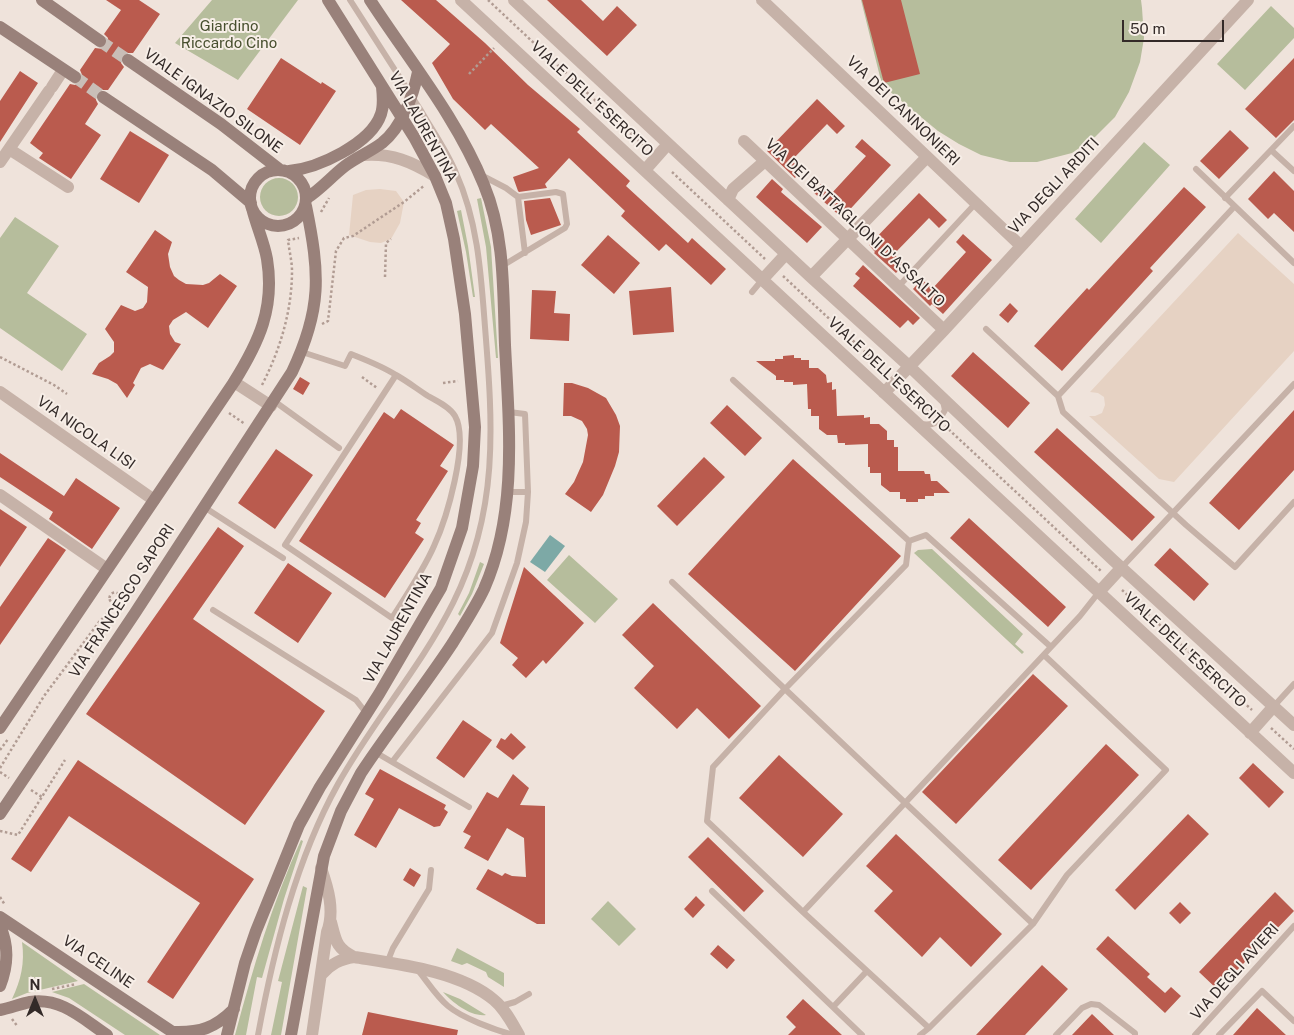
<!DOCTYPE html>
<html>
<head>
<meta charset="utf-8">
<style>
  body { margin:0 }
  #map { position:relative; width:1294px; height:1035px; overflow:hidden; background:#efe3db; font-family:"Public Sans",sans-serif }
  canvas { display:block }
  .north { position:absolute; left:10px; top:975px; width:50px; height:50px; -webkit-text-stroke:4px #f7eee7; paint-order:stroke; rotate:0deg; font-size:14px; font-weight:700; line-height:20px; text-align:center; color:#332a28 }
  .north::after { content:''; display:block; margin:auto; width:18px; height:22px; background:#332a28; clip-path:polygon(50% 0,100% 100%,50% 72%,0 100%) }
  .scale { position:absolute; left:1122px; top:20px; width:102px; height:22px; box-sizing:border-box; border:2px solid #332a28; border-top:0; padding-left:6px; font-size:15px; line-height:18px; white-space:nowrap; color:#332a28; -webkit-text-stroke:4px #f7eee7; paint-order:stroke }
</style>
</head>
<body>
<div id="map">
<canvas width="1294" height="1035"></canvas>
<div class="north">N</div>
<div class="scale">50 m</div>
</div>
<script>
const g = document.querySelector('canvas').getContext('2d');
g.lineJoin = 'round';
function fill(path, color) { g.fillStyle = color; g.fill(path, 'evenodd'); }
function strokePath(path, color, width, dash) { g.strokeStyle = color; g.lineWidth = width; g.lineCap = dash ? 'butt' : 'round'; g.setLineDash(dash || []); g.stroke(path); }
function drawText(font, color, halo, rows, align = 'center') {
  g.font = font + ' "Public Sans",sans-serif'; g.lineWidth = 4; g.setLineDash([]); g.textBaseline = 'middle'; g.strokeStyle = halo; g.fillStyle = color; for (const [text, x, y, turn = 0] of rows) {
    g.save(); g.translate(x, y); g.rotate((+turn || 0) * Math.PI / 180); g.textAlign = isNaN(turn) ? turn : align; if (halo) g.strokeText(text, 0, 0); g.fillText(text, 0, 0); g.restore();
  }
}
fill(new Path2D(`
  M212,0H298L238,80L175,43Z
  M861,0H1141L1142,8L1144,38L1140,62L1129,92L1115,117L1095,137L1072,153L1037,162H1010L981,155L959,144L938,131L882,85Z
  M1271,6L1294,28V38L1245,90L1217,64Z
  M1144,142L1170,165L1101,243L1075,219Z
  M260 197a19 19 0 1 1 38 0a19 19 0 1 1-38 0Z
  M481,198L491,247L498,358H496L486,247L477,199Z
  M461,210L468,246L475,297H473L466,252L457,211Z
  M15,217L59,246L27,293L87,334L62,371L0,328V238Z
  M932,549L1023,634L1015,644L1024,652L1022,654L914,553L918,550Z
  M569,555L618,599L595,623L547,580Z
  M480,562L484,564L472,594L460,616L458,614L469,593Z
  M301,840L303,841L284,899L262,978L257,977L246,1035H235C253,968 272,903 301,840Z
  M303,886L307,888L281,1035H271L282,982L278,981Z
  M608,901L636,929L619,946L591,919Z
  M22,942L78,981L27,993L12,999C21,980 25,963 22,942Z
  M457,948L504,973V987L488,977L486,972L467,963L462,965L451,961Z
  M84,984L160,1035H125L69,998L52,992Z
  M443,992L460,999L486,1015C471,1017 453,1003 443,992Z`), '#b6bd9c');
fill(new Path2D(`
  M380,189L396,191L404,202L400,223L391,239L381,243L370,242L349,235L353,195L366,190Z
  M1238,233L1294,284V351L1174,482L1159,479L1089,416H1095L1102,413L1105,405L1104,397L1098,393L1090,392Z`), '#e6d2c3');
fill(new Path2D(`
  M550,535L565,546L545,572L530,562Z`), '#7da9a6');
fill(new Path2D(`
  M106,0H139L160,14L133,53H125L121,56V63L124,67L108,90H100L96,93V100L98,104L85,124L101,135L71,179L39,158L43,153L30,143L70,84L75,85L81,82L83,77L80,70L95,48L103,49L107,45L108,38L104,34L121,10Z
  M401,0H436L485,43L528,85L580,129L577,132L630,181L626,186L688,243L692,238L726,269L711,285L666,244L659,251L621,216L625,211L569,158L545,184L547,188L519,192L518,191L513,177L539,168L491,124L485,130L453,99L432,63L450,44Z
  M547,0H581L603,21L617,6L637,25L607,56Z
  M862,0H901L920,74L884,83Z
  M281,58L321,84L322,82L336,91L300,145L247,109Z
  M1294,58V120L1276,138L1245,109Z
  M20,71L38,83L0,142V101Z
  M817,99L845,126L837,134L827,124L792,160L802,170L795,178L767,151Z
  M1230,130L1249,148L1219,179L1200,161Z
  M130,131L169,155L139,203L100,179Z
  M862,139L891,165L842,218L813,192L821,184L831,194L866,156L855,147Z
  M1274,171L1294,191V232L1274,213L1268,219L1248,199Z
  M772,179L783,189L781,192L822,227L807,243L756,197Z
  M1184,187L1206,207L1150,268L1153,271L1062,371L1034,346L1087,288L1089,290Z
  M919,193L947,220L939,228L929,218L894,254L904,264L896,273L874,253L875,252L869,245Z
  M550,198L561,225L531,235L526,220L524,201Z
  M155,230L172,242L168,254L170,267L174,276L179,280L186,284L203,285L209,283L220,274L237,286L208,328L186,312L173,320L169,326L170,334L175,342L181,344L163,370L150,364L141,368L133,383L135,385L127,398L117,384L108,379L92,374L99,363L110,356L114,352V342L105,329L121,305L135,311L143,308L147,302L148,287L126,272Z
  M963,234L992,260L943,314L932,304L930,306L913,289L922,279L932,289L966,252L956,242Z
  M608,235L640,263L614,294L581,265Z
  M863,265L920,318L913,325L908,320L900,328L853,286L860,278L855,274Z
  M671,287L674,332L633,335L629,291Z
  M532,290L556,291L554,313L570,314L569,341L530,339Z
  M1010,303L1018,311L1008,323L999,315Z
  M973,352L1030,403L1008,428L951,376Z
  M794,355V358H801V360H809V368H818L826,375L827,383L832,382V390L836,389L837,416L864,415V418L870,417V424H879L887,431V440H894V447H898V471H924L925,474H930L931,481H937L950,493H934V496H925V499H918V502H906V499H900V492H890L881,485V473H870V467H868V444L845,445V443H838L837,435H827L819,429V416H811V409H808L807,384L793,385V382H784V380H776V376L756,361H775V359H783V356Z
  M300,377L310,383L303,395L293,389Z
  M564,383H572L588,388L606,398L616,415L620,426L619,452L615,466L603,495L591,512L565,494L574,482L583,462L588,435L587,429L582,421L571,416H563Z
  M727,405L762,438L745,456L710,423Z
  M401,409L454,445L440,466L448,471L416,520L421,523L415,533L424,539L385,598L299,541L384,412L394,419Z
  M1294,410V470L1239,530L1209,503Z
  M1057,428L1155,517L1132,541L1034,452Z
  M276,449L313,475L275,529L238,503Z
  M0,453L64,496L76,478L120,508L92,549L49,519L53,512L0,477Z
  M704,457L725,477L677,526L657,506Z
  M793,459L901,556L795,671L688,574Z
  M0,509L27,527L0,567Z
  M969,518L1066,607L1048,627L950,538Z
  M218,527L244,546L193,619L325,711L245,825L86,714Z
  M48,538L66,550L0,645V607Z
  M1170,548L1209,584L1194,601L1154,565Z
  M288,563L332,593L298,643L254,613Z
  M524,567L584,623L546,664L543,660L526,678L512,665L518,658L500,643Z
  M653,603L761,706L729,739L697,708L677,729L634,688L654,666L622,635Z
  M1033,674L1068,706L956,824L922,792Z
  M463,720L492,740L464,778L436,758Z
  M511,733L526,747L513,760L496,747L501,738L505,740Z
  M1106,744L1139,775L1031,890L998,860Z
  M779,755L843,814L803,857L739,798Z
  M78,760L254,879L173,999L147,982L200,903L69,816L31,872L11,859Z
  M1253,763L1284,792L1269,808L1239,778Z
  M380,769L446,805L444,809L448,812L440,826L434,827L399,808L376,848L354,835L374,799L365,794Z
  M513,774L529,788L520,805L545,806V924H537L476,889L488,869L502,876L505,873L512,876L526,877L524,838L507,828L488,861L464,848L471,836L463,832L487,792L498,798Z
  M1188,814L1209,834L1135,910L1115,890Z
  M896,834L1002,934L971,967L940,937L922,957L874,911L893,891L866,866Z
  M708,837L764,891L744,912L688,857Z
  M410,868L421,875L414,887L403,880Z
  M1275,892L1294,911L1218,990L1199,972Z
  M696,896L705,905L693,918L684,909Z
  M1180,902L1191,913L1180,924L1169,913Z
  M1108,936L1150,974L1147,977L1165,993L1171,987L1181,996L1165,1013L1096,949Z
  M718,945L735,960L727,969L710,954Z
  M1042,965L1068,989L1025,1035H976Z
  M803,999L842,1035H788L796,1027L786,1017Z
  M1257,1008L1286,1035H1233Z
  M368,1012L458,1030L457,1035H362Z
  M1092,1014L1114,1035H1072Z`), '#ba5b4e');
strokePath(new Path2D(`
  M100,41L128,60
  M75,77L103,97`), '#c9beb7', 12, [12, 6]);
strokePath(new Path2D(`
  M488,0L644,146
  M469,74L494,48
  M672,172L765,259
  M321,212L329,198
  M783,276L876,362
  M385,277L386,243L391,239
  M322,324L328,321L336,251L344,238L353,236L404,202L425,185
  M0,357L54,385L67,394
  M362,377L377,388
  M443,383L458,381
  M262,385C280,350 292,311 292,271C292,261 289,250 288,240L299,238
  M918,408L921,404L932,414
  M229,413L245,424
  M945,426L1101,571
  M1122,590L1252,710
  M109.5 598a5.5 5.5 0 1 1 11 0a5.5 5.5 0 1 1-11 0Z
  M1271,728L1294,749
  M0,750L8,739
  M0,768L44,696L99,622L110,611L115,603
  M0,772L9,778
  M31,790L42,797
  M0,831L18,835L65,760
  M0,897L5,905
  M52,989L76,984
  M12,1019L18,1027`), '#b19c93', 2.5, [2.5, 2.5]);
strokePath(new Path2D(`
  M1271,150L1294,171
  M1196,169L1294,263
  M481,175L506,188L518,197L556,192L563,194L567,224L565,228L502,266
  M518,197L525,253
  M1225,198L1294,126
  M898,287L976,203
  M752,292L762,280
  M986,329L1058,396L1234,207
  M302,352L345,366L351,354C366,360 382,366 396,375C407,381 417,389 428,396C437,401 450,407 455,416C470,442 446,520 434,546C424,569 406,596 392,618L285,545L396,375
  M733,380L909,541L926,535L1051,647
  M1058,396L1063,412L1186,525L1235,567L1294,502
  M274,401L339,448
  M920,424C935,426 938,423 945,410L943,401
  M507,492H528
  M204,507L283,558
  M909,541L906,565L785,689L713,767L707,821L803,912L929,1028
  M1122,567L1294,384
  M672,582L1033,924
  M213,610L356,700L367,714
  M1274,706L1294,684
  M375,752L469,807
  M392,762L492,633L517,563L526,522L528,492L525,414L509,412
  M712,891L862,1035
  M803,912L1080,616L1099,592
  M387,963L393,948L429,889L431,870
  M417,969C427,981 436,996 448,1006C462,1018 495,1030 513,1035
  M501,1006L515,1002L529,994
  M833,1007L867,971
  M258,1035C274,949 296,860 338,784C373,721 421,667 453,603C499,511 493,426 485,327C481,274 478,222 456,173C447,151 432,130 420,109C397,73 373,36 350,0
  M920,1035L929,1028L1033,924L1067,875L1166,770L1044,655
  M1056,1035L1082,1008L1091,1004L1099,1005L1135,1033V1035
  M1195,1035L1294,926
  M1219,1035L1262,991L1294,1021`), '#c6b2a8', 6);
strokePath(new Path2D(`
  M461,0L1294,773
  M514,0L811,277L910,367L1113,560L1294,725
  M762,0L1021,246
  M52,87L63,70
  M744,141L944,330
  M9,149L68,187
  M364,155C392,153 412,162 435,176
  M0,162L49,91
  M645,170L668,144
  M728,200L733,189L765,161
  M811,277L927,157
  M762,280L786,254
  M234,382L271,406
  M0,392L154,500
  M884,393L944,330L1248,0
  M0,495L107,569
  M1099,592L1122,567
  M1250,733L1274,706
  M331,922C336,941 336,948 354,957C398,964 460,971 494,1000C505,1009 512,1023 519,1035
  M322,974C331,964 340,959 354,957
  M312,1035L327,932C335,911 328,888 321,868`), '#c6b2a8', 12);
strokePath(new Path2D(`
  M42,0L100,41
  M0,27L75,77
  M128,60L221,124L279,169
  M103,97L212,170L251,203
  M250 198a28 28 0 1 1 56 0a28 28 0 1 1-56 0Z
  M289,171C318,168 371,144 381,114C384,105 383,96 382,87
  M307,198C321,189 332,176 345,166C357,157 370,152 382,143C402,127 413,96 418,72
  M0,728L234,382C259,342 275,308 267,259C264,242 256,225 252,208
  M0,814L135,613L292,372C322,309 320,274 306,206
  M0,917L177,1035
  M0,926C9,946 8,966 0,986
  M0,1010C10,1008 20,1004 30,1002C61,997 83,1019 107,1035
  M173,1032C200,1033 215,1028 234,1009
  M227,1035L245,963L256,931L299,825L320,787L379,694L441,588L462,528L473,466L475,427L465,314L454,239L446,203L435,176L414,137L328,0
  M291,1035L324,856L341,811L361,773C390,729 423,688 452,644C463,626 475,608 484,589C518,512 509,426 505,345C503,291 505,235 484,185C457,118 409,60 370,0`), '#99817a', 12);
drawText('15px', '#474f2e', '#f7eee7', [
  ["Giardino",229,26],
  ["Riccardo Cino",229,43]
]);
drawText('15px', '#332a28', '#f7eee7', [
  ["VIALE DELL'ESERCITO",592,99,43],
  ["VIALE IGNAZIO SILONE",213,101,36],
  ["VIA DEI CANNONIERI",903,111,44],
  ["VIA LAURENTINA",423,127,61],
  ["VIA DEGLI ARDITI",1054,186,-47],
  ["VIA DEI BATTAGLIONI D'ASSALTO",855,223,43],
  ["VIALE DELL'ESERCITO",889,375,43],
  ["VIA NICOLA LISI",86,433,35],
  ["VIA FRANCESCO SAPORI",122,601,-57],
  ["VIA LAURENTINA",398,628,-61],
  ["VIALE DELL'ESERCITO",1185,650,43],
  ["VIA CELINE",98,962,34],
  ["VIA DEGLI AVIERI",1235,972,-48]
]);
</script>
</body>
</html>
